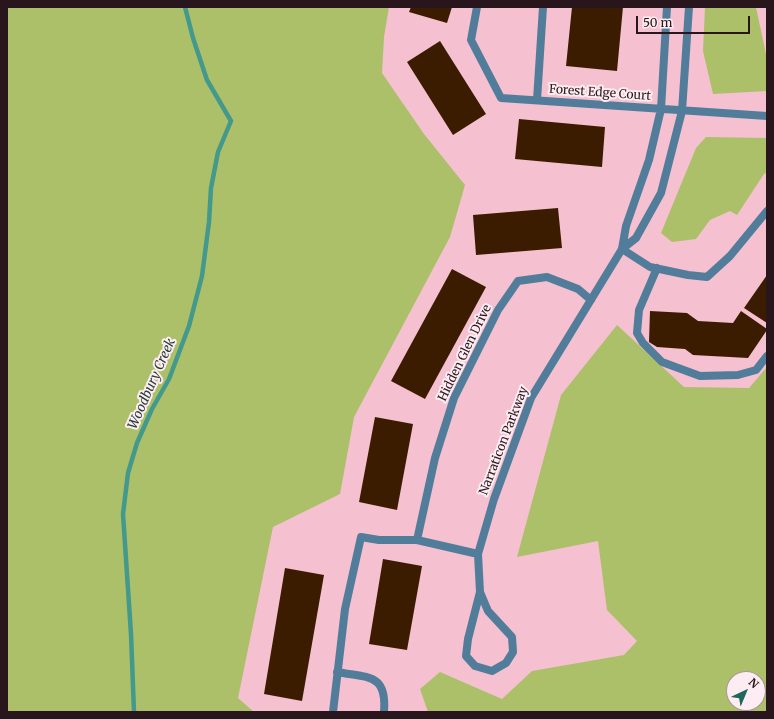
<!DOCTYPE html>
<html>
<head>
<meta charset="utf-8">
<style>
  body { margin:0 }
  #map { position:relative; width:774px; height:719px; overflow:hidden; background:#f5c0cf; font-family:Merriweather,serif }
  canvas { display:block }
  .frame { position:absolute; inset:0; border:8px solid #28161c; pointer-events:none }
  .north { position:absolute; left:726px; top:671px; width:40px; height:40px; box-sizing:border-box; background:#fdecf1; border:1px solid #a8969c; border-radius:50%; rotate:44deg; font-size:11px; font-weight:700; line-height:16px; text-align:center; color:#28161c }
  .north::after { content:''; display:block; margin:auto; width:14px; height:18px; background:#20675b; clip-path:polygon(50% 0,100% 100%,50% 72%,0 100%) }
  .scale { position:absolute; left:636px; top:16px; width:114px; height:18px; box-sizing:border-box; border:2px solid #28161c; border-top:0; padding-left:5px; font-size:12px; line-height:14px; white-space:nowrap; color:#28161c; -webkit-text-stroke:3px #fdecf1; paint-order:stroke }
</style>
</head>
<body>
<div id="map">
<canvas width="774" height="719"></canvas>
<div class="frame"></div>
<div class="north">N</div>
<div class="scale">50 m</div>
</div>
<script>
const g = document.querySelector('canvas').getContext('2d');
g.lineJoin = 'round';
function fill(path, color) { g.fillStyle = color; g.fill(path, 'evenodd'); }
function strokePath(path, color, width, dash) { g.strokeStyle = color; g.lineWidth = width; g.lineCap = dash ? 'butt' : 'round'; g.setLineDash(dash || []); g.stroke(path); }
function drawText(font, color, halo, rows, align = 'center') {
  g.font = font + ' Merriweather,serif'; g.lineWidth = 4; g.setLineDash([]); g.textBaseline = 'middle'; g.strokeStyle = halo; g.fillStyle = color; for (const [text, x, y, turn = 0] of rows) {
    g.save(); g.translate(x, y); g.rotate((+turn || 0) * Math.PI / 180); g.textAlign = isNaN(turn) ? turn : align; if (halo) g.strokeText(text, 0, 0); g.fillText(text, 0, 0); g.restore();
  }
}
fill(new Path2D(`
  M7,7H389L384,37L382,73L424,134L465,185L450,237L354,417L340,494L273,527L238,698L254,712H7Z
  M705,7H756L767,59V91L713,94L703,51Z
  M706,137L767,138V172L764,174L737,215L730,211L710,220L696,239L672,242L661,233L696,148Z
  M617,325L684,387L749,388L767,367V712H428L420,689L440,672L502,699L532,671L624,655L637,641L607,610L598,541L517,557L561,395ZM734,679H758V703H734Z`), '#acc069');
strokePath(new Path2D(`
  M134,712L131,634L123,514L128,473L137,443L152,409L169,379L189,326L202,276L209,222L211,188L218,152L231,121L207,80L193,38L185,7`), '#43998b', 4.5);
fill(new Path2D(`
  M411,7H452L447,23L409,12Z
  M572,7H623L617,71L566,66Z
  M440,41L486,114L453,135L407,62Z
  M519,119L605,127L602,167L515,159Z
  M558,208L562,248L476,255L473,215Z
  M452,269L486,287L425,399L391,381Z
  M767,275V323L744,308Z
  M650,311L687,313L698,321L733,323L741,311L767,329V330L748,358L693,355L685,349L657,347L649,342Z
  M375,417L413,424L397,510L359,502Z
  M383,559L422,566L407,650L369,644Z
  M285,568L324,575L302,701L264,694Z`), '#3b1c00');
strokePath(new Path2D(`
  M622,249L650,267L688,275L707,277L730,256L767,211
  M657,268L639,310L637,333L643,343L662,362L700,376L738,375L756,370L767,356`), '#517d9a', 8);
strokePath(new Path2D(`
  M477,7L471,40L501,98L767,116
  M537,100L543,7
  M622,249L626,226L649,160L661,109L667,7
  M478,554L417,540L435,458L454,398L498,310L518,281L547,277L578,289L591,300
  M480,592L488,611L512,637L513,652L506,663L492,671L475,666L466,656L468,639L480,592L478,554L494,499L531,398L622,249L636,238L661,193L682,111L689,7
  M337,672C368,678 387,673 384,712
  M333,712L345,609L361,537L379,540H417`), '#517d9a', 8);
drawText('12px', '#28161c', '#fdecf1', [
  ["Forest Edge Court",600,93,4],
  ["Hidden Glen Drive",465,353,-64],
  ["Narraticon Parkway",504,441,-69]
]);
drawText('italic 13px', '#213c37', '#fdecf1', [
  ["Woodbury Creek",152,384,-66]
]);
</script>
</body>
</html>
